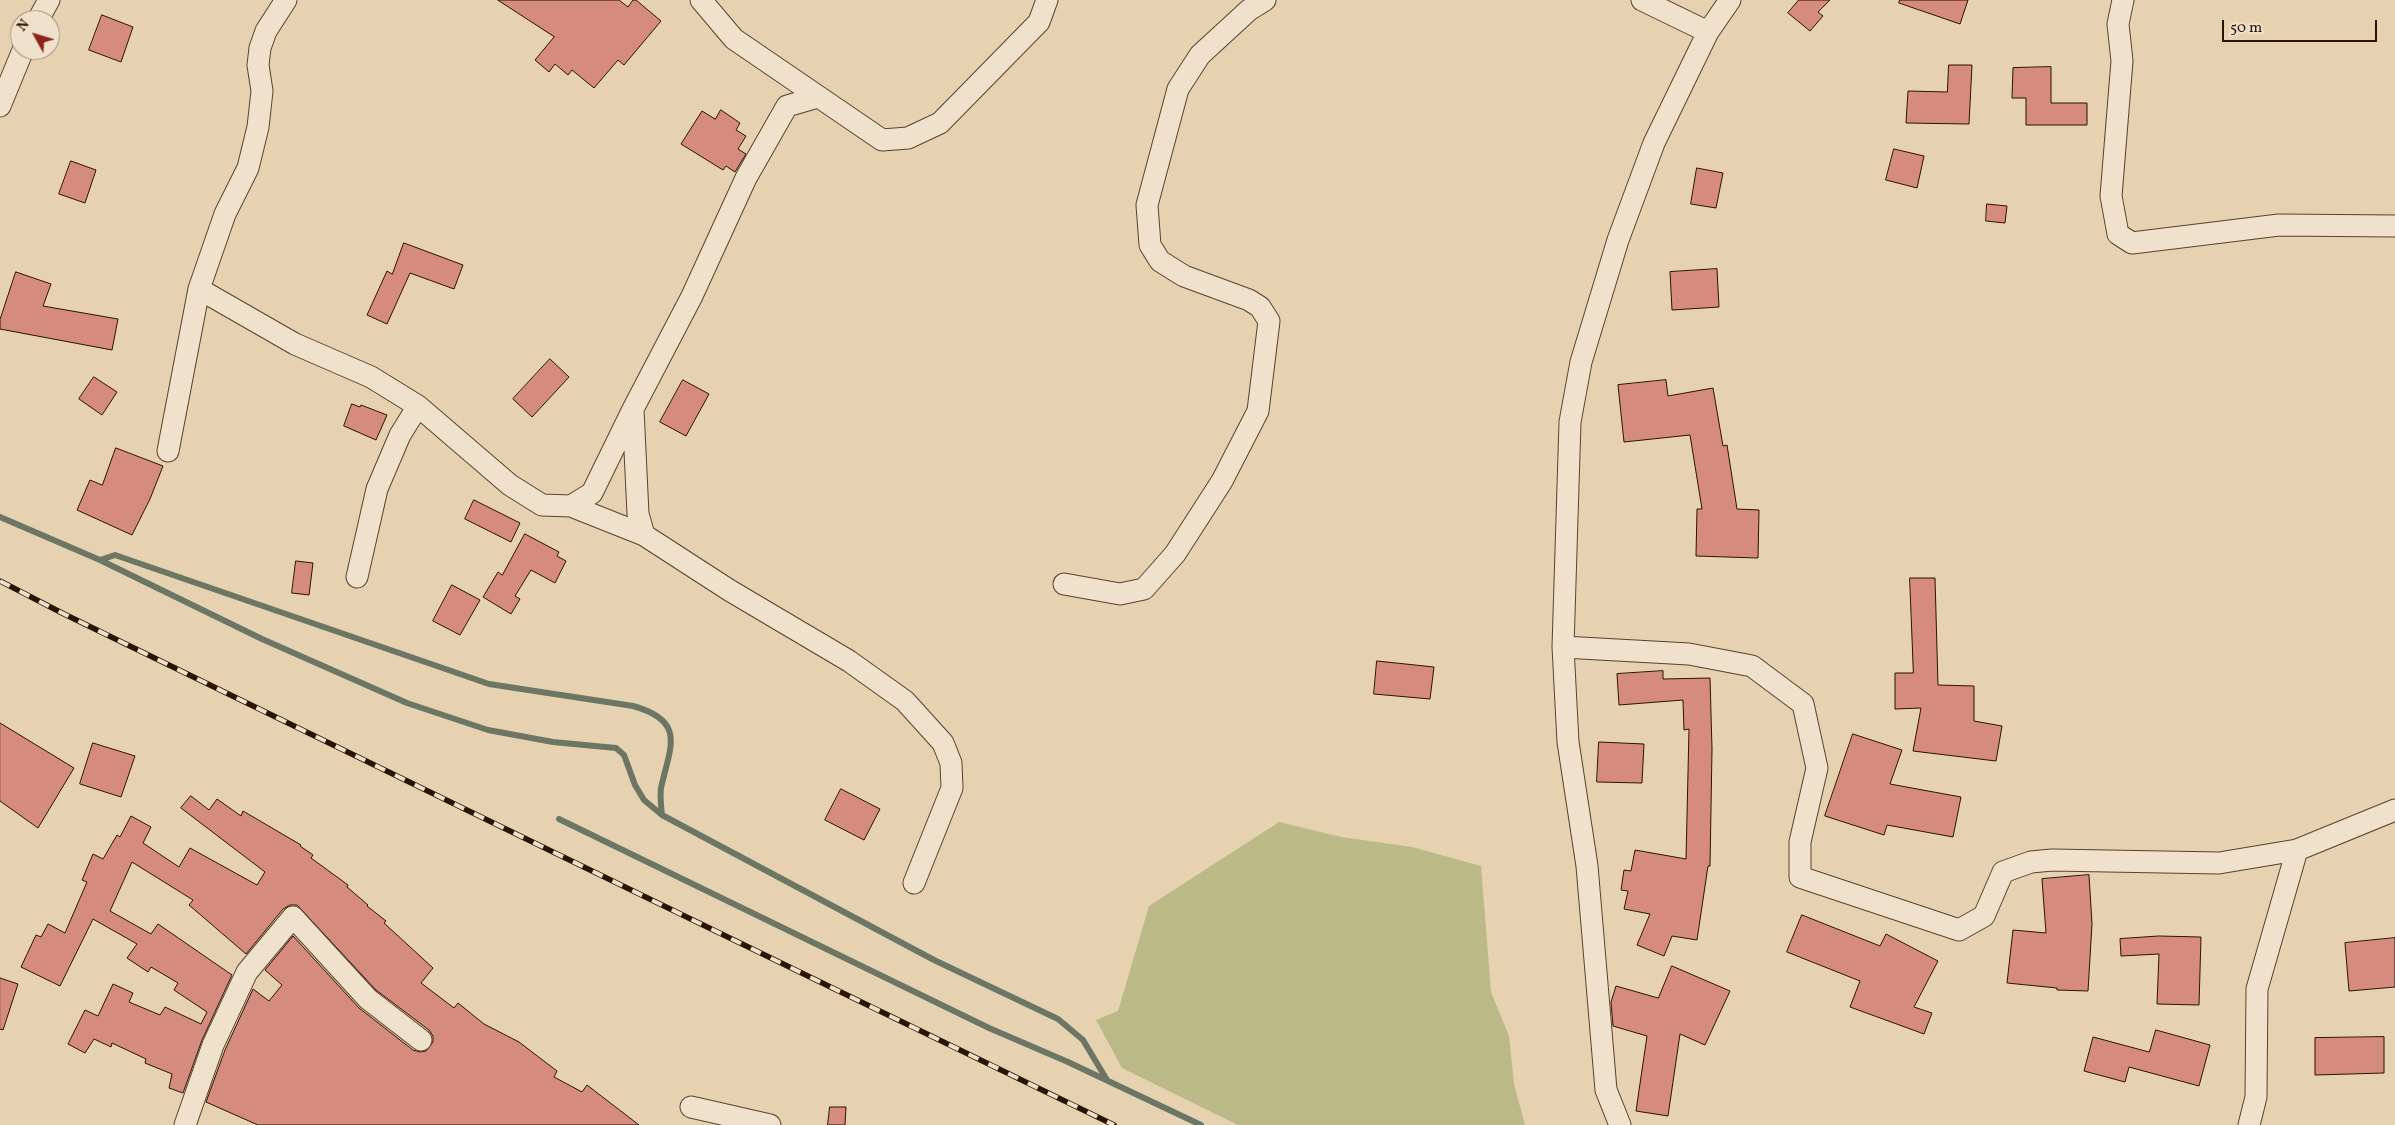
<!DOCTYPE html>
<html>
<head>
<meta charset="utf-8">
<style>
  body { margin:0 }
  #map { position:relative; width:2395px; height:1125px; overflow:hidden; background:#e6d1b1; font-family:Vollkorn,serif }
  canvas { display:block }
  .north { position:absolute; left:10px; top:10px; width:50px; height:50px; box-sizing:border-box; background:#efe1cc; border:1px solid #a18f7a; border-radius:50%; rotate:309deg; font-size:14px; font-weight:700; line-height:20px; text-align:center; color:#2c1300 }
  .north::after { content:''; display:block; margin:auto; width:18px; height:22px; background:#8f2418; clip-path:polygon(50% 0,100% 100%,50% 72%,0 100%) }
  .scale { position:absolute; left:2222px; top:20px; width:155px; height:22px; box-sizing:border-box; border:2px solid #2c1300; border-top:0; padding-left:6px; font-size:15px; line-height:18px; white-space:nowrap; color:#2c1300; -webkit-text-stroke:4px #efe1cc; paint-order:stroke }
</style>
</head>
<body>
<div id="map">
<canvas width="2395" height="1125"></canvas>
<div class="north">N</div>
<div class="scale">50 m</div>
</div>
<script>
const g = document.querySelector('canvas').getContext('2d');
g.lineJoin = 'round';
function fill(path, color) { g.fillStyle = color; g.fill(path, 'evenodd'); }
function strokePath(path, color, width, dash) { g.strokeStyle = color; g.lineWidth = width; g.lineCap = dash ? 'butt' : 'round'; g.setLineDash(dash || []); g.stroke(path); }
fill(new Path2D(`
  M1279,822L1341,837L1412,847L1481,866L1491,992L1509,1036L1514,1084L1525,1125H1238L1122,1068L1096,1020L1118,1011L1149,906Z`), '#bbba87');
strokePath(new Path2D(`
  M0,517L100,560L262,639L407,703L488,730L553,742L616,748L624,755L635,785L644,800L662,815L934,960L1058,1019L1083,1040L1107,1080
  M100,560L115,555L489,684L633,706C687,721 670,747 661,788C660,796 661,806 662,815
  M559,819L989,1028L1068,1062L1201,1125`), '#6c7664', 6);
const building = new Path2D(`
  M498,0H619L628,7L633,0H636L661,21L624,65L618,60L594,88L572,70L568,75L555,64L549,72L535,60L554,37Z
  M1799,0H1830L1818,12L1823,16L1810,31L1788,13Z
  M1900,0H1968L1960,24L1899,3Z
  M102,15L133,27L121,62L89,50Z
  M1949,65H1972L1969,124L1906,123L1908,91L1947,92Z
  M2051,67V103H2087V125H2026V98H2012L2013,68Z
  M721,110L740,123L736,130L746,136L738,149L746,154L735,172L726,166L723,170L681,144L702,111L715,119Z
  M1894,149L1924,156L1917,188L1886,180Z
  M71,161L96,170L85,203L59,194Z
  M1697,168L1723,173L1716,208L1691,204Z
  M1987,204L2007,206L2005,223L1986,221Z
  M404,243L463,265L454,289L410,273L387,324L367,315L387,271L392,274Z
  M1717,269L1719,307L1672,310L1670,272Z
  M16,272L51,284L43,306L118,319L112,350L0,329V320Z
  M550,359L569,377L532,417L513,399Z
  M94,377L117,392L102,415L79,399Z
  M683,380L709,394L686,436L660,422Z
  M1666,380L1668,396L1713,388L1723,446L1727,445L1737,509L1759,510L1758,558L1696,556L1697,509H1702L1690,435L1624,442L1618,385Z
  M352,404L360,407L361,405L387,415L376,440L344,426Z
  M116,448L163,466L150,499L132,535L77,510L90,480L102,485Z
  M474,500L520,523L511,542L465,519Z
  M525,534L559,552L557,556L566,561L555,583L531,570L515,596L520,599L511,614L483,597L498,572L502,575Z
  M296,561L313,563L309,595L292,593Z
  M1910,578H1935L1938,685L1974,686V721L2002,726L1996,761L1913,751L1921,708L1895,709V673H1913Z
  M452,585L480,600L460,635L433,621Z
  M1377,661L1434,667L1430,699L1374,694Z
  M1663,671V679L1710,678L1712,749L1710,866H1708L1697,940L1672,936L1664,956L1637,945L1650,914L1624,909L1628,891L1621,890L1624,870L1631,871L1635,850L1686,859L1689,729L1684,730L1683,700L1619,705L1617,674Z
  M0,723L74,768L38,828L0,801Z
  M1853,734L1902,750L1890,784L1961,797L1953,837L1887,825L1884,835L1825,816Z
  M1599,742L1644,744L1642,783L1597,782Z
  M93,743L135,756L121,797L80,784Z
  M841,789L880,809L864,840L825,820Z
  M191,796L209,810L217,799L241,816L243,811L301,845L300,846L313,855L311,858L348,885L347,887L368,905L367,906L386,921L384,923L433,968L421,983L454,1008L458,1003L484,1024L519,1042L557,1071L554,1077L582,1092L587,1085L639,1125H258L206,1102L225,1050L253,989L269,1001L282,985L265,970L293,936L359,1008L413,1050L420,1052L426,1051L433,1042V1036L429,1030L376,990L297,905H290L283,909L246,954L189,905L193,900L132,862L110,911L151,934L158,924L232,975L202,1040L183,1093L169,1088L172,1074L145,1063L146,1059L112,1043L111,1047L94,1039L85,1053L68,1044L85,1010L98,1016L113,984L133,993L129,1002L160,1015L165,1007L201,1024L207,1012L174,990L178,983L151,967L148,972L127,958L137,944L93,919L60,986L21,967L36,935L41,937L48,924L65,933L87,882L82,880L93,854L103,859L117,835L120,837L131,816L151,827L143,843L179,867L190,848L257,885L265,872L181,808Z
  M2089,875L2092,924L2088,991L2057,990V988L2007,983L2013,930L2046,933L2042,879Z
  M1802,915L1880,946L1886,934L1938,961L1914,1007L1932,1013L1924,1034L1850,1007L1860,981L1787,952Z
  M2159,936L2201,937L2199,1005L2157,1004L2159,954L2121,956L2120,939Z
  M2395,938V987L2349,991L2345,943Z
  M1672,966L1730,991L1705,1045L1680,1034L1668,1116L1636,1111L1647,1036L1613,1026L1611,1002L1616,986L1658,998Z
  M0,978L18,984L3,1030L0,1029Z
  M2156,1030L2210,1045L2199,1086L2129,1067L2125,1082L2084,1071L2093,1037L2149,1052Z
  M2384,1037V1073L2315,1075V1038Z
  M830,1107H846L845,1125H828Z`);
fill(building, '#d58b7e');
strokePath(building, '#2c1300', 1);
const minor = new Path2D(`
  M701,0L734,39L882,140L908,138L940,123L1039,22L1047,0
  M1642,0L1708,32
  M2123,0L2118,24L2122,61L2111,196L2118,234L2132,243L2279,225L2395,226
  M38,20L49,0
  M818,97L787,106L746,178L692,296L633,409L638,514L644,535L729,590L849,661L905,701L943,743L951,763L952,788L914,883
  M0,106L23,50
  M199,289L295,344L371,377L418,406L510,485L542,505L571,506L592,493L632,411
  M168,451L199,289L225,214L248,168L258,127L262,91L258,65L260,48L266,31L286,0
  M571,506L644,535
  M357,577L377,489L400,435L418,406
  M1064,584L1120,594L1144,589L1175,554L1222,481L1258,411L1269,321L1260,307L1249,300L1184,276L1160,261L1150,245L1147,205L1178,89L1200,55L1249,10L1265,0
  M1563,647L1689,654L1752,666L1803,704L1817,768L1800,842V877L1959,930L1984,916L2003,872L2031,862L2052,860L2219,863L2297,850
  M691,1107L770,1125
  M185,1125L213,1045L247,972L293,917L368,999L421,1040
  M1620,1125L1606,1090L1587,866L1568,742L1563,647L1570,422L1581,362L1618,240L1654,143L1708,32L1730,0
  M2249,1125L2256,1097L2257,989L2297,850L2395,810`);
strokePath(minor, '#5a422c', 23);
strokePath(minor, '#efe1cc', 21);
const rail = new Path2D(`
  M0,581L62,613L1114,1125`);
strokePath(rail, '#2c1300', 5.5);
strokePath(rail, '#efe1cc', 4, [11]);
</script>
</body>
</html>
